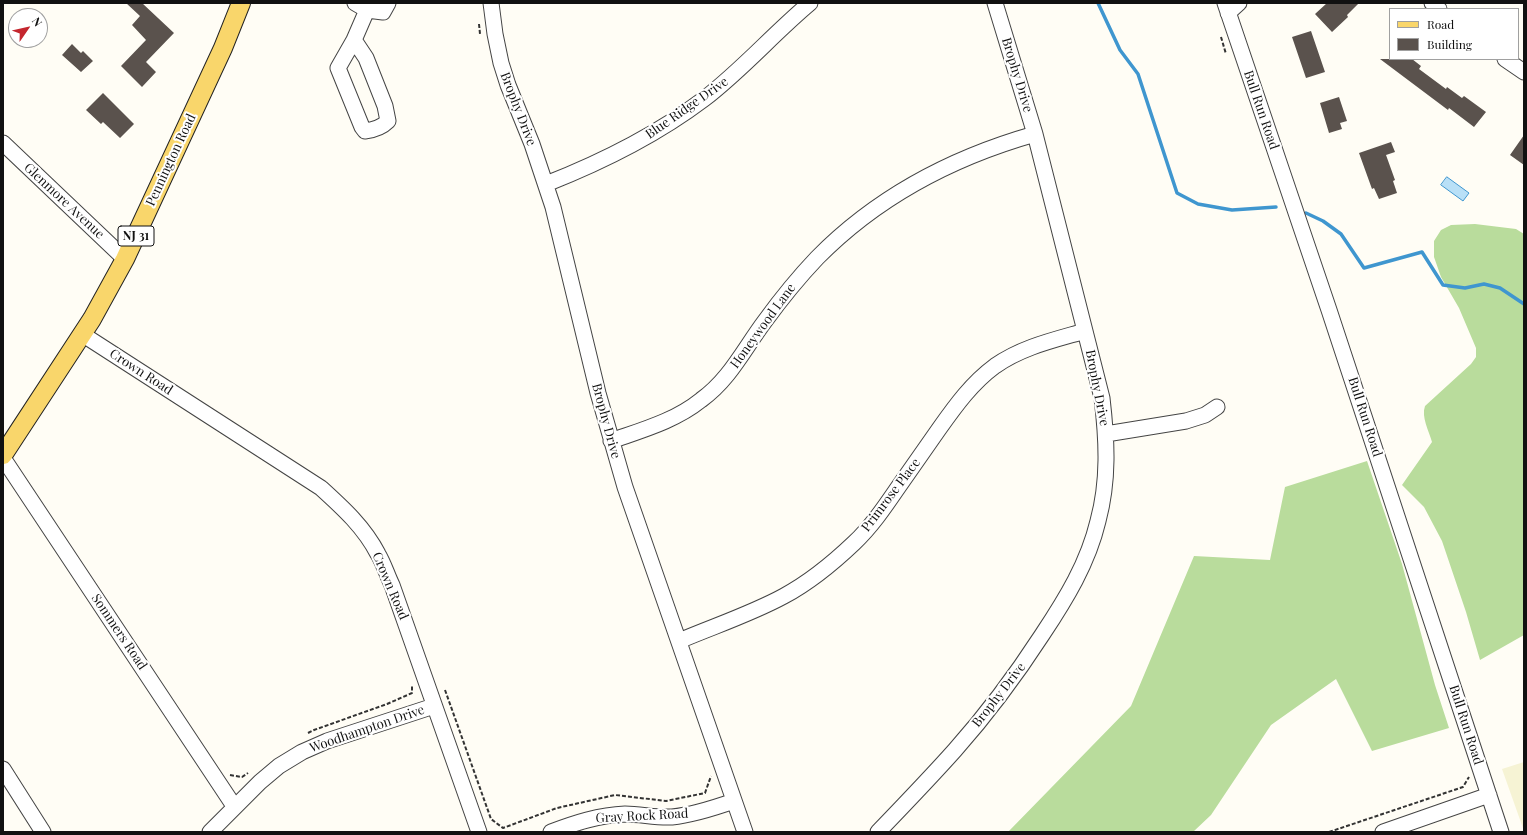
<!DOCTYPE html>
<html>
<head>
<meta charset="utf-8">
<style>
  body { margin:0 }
  #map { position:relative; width:1527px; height:835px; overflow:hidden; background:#fffdf5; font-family:"Playfair Display",serif }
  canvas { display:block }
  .frame { position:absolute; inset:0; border:4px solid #111; pointer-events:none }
  .legend { position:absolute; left:1389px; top:8px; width:130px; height:52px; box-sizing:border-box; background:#fff; border:1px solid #a0a0a0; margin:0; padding:5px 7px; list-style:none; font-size:12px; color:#111 }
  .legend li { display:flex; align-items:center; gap:8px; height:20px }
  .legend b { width:20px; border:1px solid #a0a0a0 }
  .north { position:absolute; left:8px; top:8px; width:40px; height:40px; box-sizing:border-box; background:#fff; border:1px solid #a0a0a0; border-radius:50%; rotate:56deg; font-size:11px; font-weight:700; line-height:16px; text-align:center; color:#111 }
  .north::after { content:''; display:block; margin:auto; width:14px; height:18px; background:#c4262e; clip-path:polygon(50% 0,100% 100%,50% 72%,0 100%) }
</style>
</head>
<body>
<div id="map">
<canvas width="1527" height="835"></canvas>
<div class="frame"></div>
<ul class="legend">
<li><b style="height:5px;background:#f9d66b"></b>Road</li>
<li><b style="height:11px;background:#5a524d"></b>Building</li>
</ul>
<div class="north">N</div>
</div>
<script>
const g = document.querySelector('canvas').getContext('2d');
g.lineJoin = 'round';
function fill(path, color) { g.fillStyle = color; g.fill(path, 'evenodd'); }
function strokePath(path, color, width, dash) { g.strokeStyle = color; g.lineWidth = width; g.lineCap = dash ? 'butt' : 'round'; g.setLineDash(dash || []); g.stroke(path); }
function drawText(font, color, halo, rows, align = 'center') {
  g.font = font + ' "Playfair Display",serif'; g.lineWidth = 4; g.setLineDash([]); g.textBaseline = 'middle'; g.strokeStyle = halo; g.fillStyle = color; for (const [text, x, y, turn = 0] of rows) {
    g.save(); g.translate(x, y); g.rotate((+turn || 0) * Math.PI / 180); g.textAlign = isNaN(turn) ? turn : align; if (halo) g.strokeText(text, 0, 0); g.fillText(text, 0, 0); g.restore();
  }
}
fill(new Path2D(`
  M1524,762V831L1502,769Z`), '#f6f3d4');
fill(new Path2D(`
  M1475,224L1516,229L1524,234V635L1480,660L1466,612L1442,541L1424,507L1402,485L1432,442C1429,431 1421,417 1425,406L1471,364L1476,357V348L1459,308L1441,277L1434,257V241L1441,230L1451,225Z
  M1367,461L1402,564L1435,685L1449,728L1372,751L1336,679L1271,725L1211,815L1193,832H1008L1131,706L1194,556L1270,560L1285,487Z`), '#b9dc9c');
const water = new Path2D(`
  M1447,177L1469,193L1463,201L1441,185Z`);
fill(water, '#b9e0f7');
strokePath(water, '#3f96cf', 1);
strokePath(new Path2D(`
  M1098,3L1120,50L1138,74L1177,193L1198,204L1232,210L1276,207
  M1306,213L1323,221L1341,234L1364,268L1422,252L1443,285L1465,288L1484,284L1500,288L1524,304`), '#3f96cf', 3.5);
fill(new Path2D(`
  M126,3H142L174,33L146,62L156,72L142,87L121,66L146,40L132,25L140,16Z
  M1327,3H1359L1347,15L1348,17L1332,32L1315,14Z
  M1311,31L1325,72L1306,78L1292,37Z
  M72,44L81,53L83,51L93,61L81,72L62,55Z
  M1380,59H1412L1421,66L1419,69L1446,89L1447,87L1462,98L1464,96L1486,112L1474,127L1449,108L1448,110Z
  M103,93L134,124L120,138L103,122L101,124L86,110Z
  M1339,97L1347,121L1340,123L1342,129L1329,133L1320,103Z
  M1524,135V165L1510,155Z
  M1391,142L1395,152L1386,155L1395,180L1393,181L1397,193L1379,199L1374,188L1372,189L1359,153Z`), '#5a524d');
const minor = new Path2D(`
  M355,3L367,10L383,12L388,3
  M491,3L495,34L501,63L508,85L532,144L553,207L598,393L625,487L745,832
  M1225,3L1329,310L1501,832
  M1432,3L1439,9
  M1228,13L1239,3
  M354,40L366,58L385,106L388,121C381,128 374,130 365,131L362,127L338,68L354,40L367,10
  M1505,59L1524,72
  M3,143L125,259
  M546,184C602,162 655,136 704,99C742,70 773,34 810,3
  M82,334L321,488C343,508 364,527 378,554C384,564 387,575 392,585L479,832
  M1106,434L1186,421L1205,415L1217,407
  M611,441C642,430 675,421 701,400C730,379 744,349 765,321C781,299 798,278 817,258C877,197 954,157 1035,134
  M3,458L234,806
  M679,641C714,626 751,614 784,596C810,582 833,563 854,543C871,527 884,508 897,489C911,469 925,449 939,429C956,405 972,383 995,366C1022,347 1054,340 1085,331
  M3,769L43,832
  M210,832L260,782L279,766L302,752L327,741L434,706
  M551,832C575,823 599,815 625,814C641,814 656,818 672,817C693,815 714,808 734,801
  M878,832C904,805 930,778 955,750C987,714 1016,675 1042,635C1066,599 1088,563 1098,521C1109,480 1107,441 1102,398L1035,134L995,3
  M1383,832L1489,795`);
const major = new Path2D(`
  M3,455L92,319L125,259L223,48L241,3`);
strokePath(minor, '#444', 17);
strokePath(major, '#222', 20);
strokePath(new Path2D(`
  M479,24L480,34
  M1221,37L1226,54
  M445,690L491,819L503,828L557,808L615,795L666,801L705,793L711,776
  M308,733L314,730L387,704L412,693V685
  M230,775L242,777L248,773
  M1329,832L1463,787L1469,777`), '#333', 2, [4, 2]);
strokePath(minor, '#fff', 15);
strokePath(major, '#f9d66b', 18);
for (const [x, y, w] of [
  [136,236,36]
]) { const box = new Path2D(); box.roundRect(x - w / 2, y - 10, w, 20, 3); g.fillStyle = '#fff'; g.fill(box); strokePath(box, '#111', 1); }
drawText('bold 12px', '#111', null, [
  ["NJ 31",136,236]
]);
drawText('13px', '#111', '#fff', [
  ["Brophy Drive",1017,75,73],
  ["Blue Ridge Drive",687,108,-35],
  ["Brophy Drive",518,109,69],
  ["Bull Run Road",1261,110,71],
  ["Pennington Road",171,160,-65],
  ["Glenmore Avenue",64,201,43],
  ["Honeywood Lane",763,326,-54],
  ["Crown Road",141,372,33],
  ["Brophy Drive",1097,388,79],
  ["Bull Run Road",1365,417,72],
  ["Brophy Drive",606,421,75],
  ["Primrose Place",891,495,-53],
  ["Crown Road",390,586,67],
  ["Sommers Road",119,632,56],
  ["Brophy Drive",999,695,-52],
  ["Bull Run Road",1466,725,72],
  ["Woodhampton Drive",367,729,-19],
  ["Gray Rock Road",642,816,-3]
]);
</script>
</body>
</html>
